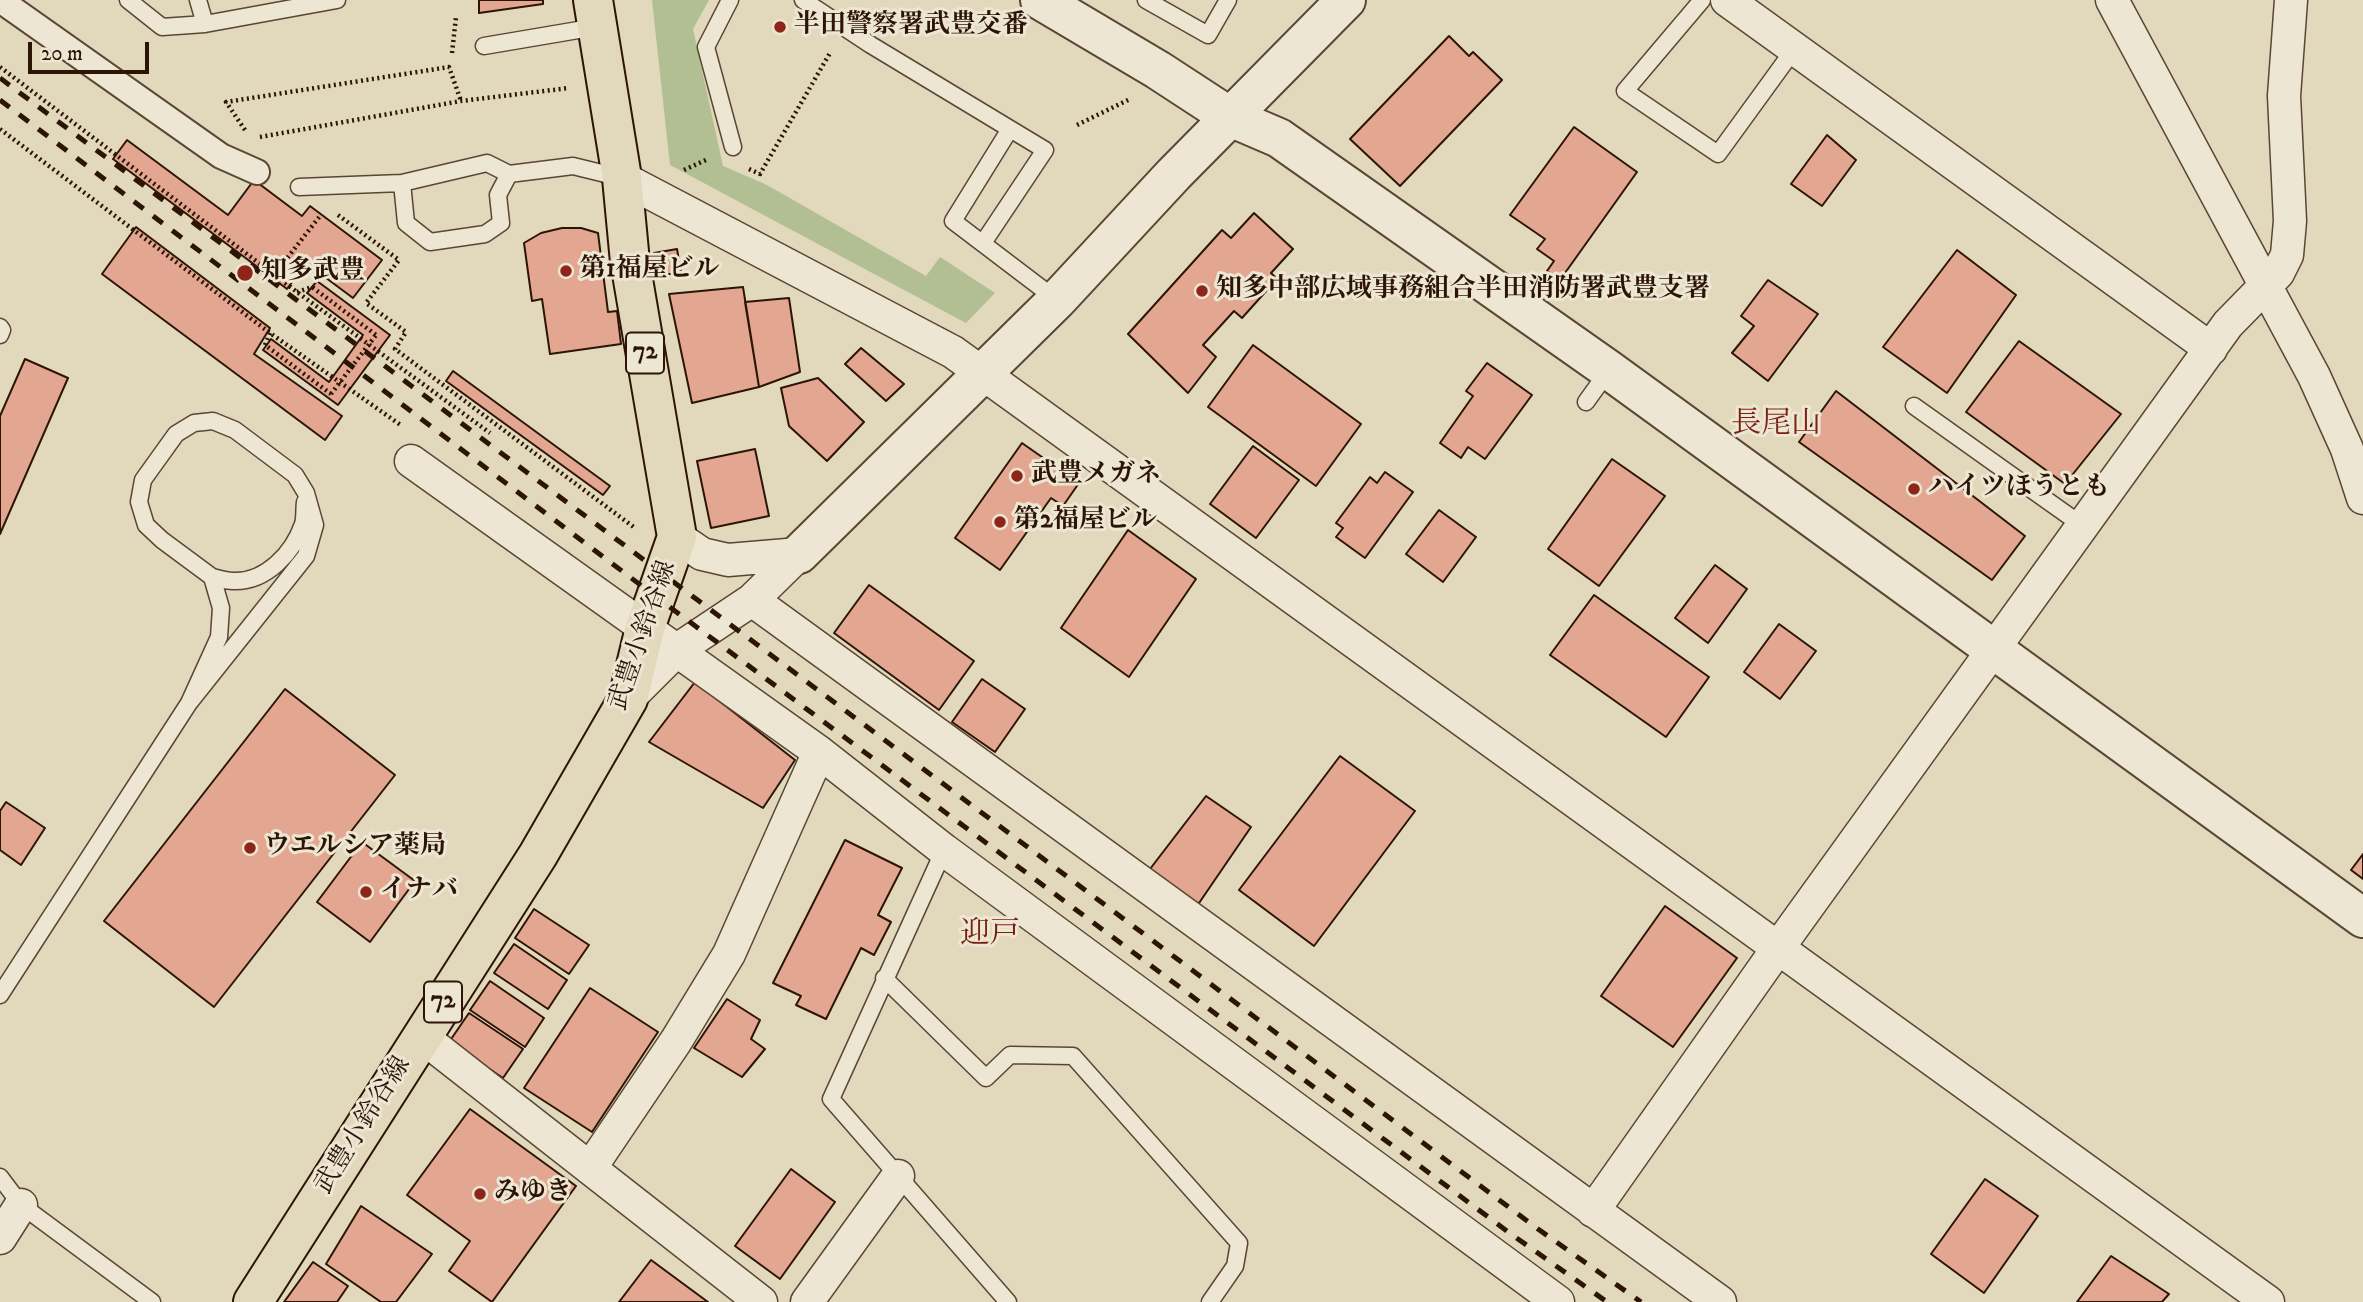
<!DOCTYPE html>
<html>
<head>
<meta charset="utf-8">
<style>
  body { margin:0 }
  #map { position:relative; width:2363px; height:1302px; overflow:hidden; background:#e2d8bc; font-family:"IM FELL DW Pica",serif }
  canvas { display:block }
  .scale { position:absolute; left:28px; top:42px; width:121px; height:32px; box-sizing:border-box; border:4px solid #2d1506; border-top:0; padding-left:9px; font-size:21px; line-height:24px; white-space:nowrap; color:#2d1506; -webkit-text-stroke:5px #ece6d3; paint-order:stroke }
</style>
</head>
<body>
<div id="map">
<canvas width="2363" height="1302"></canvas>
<div class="scale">20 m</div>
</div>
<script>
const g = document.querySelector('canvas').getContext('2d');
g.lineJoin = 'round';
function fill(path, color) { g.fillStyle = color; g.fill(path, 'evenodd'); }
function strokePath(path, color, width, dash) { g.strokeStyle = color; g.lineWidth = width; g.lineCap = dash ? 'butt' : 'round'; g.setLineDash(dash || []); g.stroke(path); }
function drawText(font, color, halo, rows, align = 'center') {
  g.font = font + ' "IM FELL DW Pica","Noto Serif JP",serif'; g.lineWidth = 6; g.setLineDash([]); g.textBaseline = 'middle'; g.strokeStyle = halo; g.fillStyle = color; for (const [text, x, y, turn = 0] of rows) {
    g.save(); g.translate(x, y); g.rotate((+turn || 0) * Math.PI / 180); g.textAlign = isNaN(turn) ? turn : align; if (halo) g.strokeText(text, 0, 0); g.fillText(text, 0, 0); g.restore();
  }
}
fill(new Path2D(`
  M652,0H709L693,29L723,166L767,185L926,276L940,257L995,293L966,323L670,165Z`), '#b2bf92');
const building = new Path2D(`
  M479,0H543V4L479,13Z
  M1449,36L1469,56L1473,52L1502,80L1400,186L1350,139Z
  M1574,127L1637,172L1560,280L1547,271L1554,261L1537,249L1545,239L1510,215Z
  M1827,135L1856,160L1822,206L1791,184Z
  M127,140L228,215L254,180L302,216L310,206L382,260L353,298L306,263L287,289L113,159Z
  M1254,213L1293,249L1271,273L1277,279L1242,318L1234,311L1203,345L1216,357L1188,393L1128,334L1222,230L1231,238Z
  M136,227L270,328L254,354L342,416L325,440L102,274Z
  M562,228H581L598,233L608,312L617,311L621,344L550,354L542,299L532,301L524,243L541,233Z
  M677,249L681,272L659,276L654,253Z
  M1957,250L2016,295L1947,393L1883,347Z
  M1768,280L1818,314L1768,381L1732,353L1754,326L1741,316Z
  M317,281L390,335L338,405L263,350L271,339L329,382L363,335L307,293Z
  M743,287L759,387L692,403L669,294Z
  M789,298L800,372L759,387L745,302Z
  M2019,341L2121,414L2065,484L1966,412Z
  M1253,345L1361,424L1316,486L1208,407Z
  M861,348L904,384L886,401L845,364Z
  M25,359L68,378L0,534V416Z
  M1487,363L1532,395L1485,459L1468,447L1461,458L1440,443L1473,396L1466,391Z
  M453,371L610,486L603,495L446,381Z
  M818,378L864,422L827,461L789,426L781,388Z
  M1836,391L2025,536L1992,580L1799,442Z
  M1022,443L1079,483L1063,506L1051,498L1000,570L955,538Z
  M1253,446L1299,480L1256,538L1210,504Z
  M755,449L769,516L711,528L697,461Z
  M1612,459L1665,496L1599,586L1548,549Z
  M1385,472L1413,492L1365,558L1336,537L1343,528L1336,523L1370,477L1377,483Z
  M1439,510L1476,537L1443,582L1406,554Z
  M1128,530L1196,579L1129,677L1061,628Z
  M1715,565L1747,589L1708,643L1675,618Z
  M869,585L974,661L939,710L834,633Z
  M1594,595L1709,677L1666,737L1550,655Z
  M1779,624L1816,651L1780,699L1744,672Z
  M982,679L1025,709L995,752L952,722Z
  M695,682L795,760L763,808L649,742Z
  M285,689L395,775L214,1007L104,921Z
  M1340,756L1415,811L1314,946L1239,890Z
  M1206,796L1251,827L1197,906L1150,869Z
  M6,802L45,828L21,865L0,850V811Z
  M845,840L902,868L878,915L891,922L874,955L861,948L826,1019L796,1005L801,996L773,983Z
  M362,842L415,881L370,942L317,902Z
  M2363,854V879L2351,870Z
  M1665,906L1737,958L1673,1047L1601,996Z
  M534,909L589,945L569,974L515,938Z
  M514,944L567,980L548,1009L494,973Z
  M490,981L544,1018L525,1047L470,1010Z
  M590,988L658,1032L592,1132L524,1088Z
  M727,999L760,1020L751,1039L765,1049L742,1077L694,1048Z
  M469,1013L523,1049L503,1078L449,1042Z
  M470,1109L576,1186L492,1302L449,1271L470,1241L407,1195Z
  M791,1169L835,1202L780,1279L735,1246Z
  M1985,1179L2038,1216L1984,1293L1931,1254Z
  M361,1206L432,1254L396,1302H381L326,1264Z
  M2111,1256L2169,1294L2162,1302H2077Z
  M651,1260L708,1302H619Z
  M313,1262L348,1286L337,1302H284Z`);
fill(building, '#e3a791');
strokePath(building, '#2d1506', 2);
const service = new Path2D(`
  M128,0L162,27L205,24
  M198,0L205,24L337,0
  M730,0L706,47L733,147
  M803,0L871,45L1045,150L983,243
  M1146,0L1208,35L1228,0
  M1702,0L1625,91L1718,154L1795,48
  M484,46L596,27
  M1010,129L953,221L1057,300
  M509,174L498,195L501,223L485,234L430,242L406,223L402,183L487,163L509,174L573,166L622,178
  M299,187L402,183
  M0,327L2,330L0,335
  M1586,402L1609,370
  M1914,406L2083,526
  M212,577C219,579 227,581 234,581C266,582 293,553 303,524C305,518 304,509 305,502
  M944,850L831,1099L1008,1302
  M884,978L986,1078L1010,1055L1073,1056L1239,1243L1235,1266L1210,1302
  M0,995L189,703L306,556L315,525L306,493L295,475L235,430L213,421L194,423L176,434L143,480L139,502L146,525L162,540L212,577L221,608L219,637L189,703
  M0,1177L21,1205L152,1302`);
const pedestrian = new Path2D(`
  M0,0L221,156L257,172`);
const minor = new Path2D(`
  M1727,0L2211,349
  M2112,0L2314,376L2347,449L2363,498
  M622,178L953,352L2268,1302
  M411,461L819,752L944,850L1558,1302
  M677,537L702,554L728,560L799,554
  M752,600L1720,1302
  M628,699L677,650L752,600L799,554
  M421,1036L761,1302
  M591,1167L676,1041L729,954L819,752
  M1593,1211L1778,948L2228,324L2278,273L2287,255L2290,221L2284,96L2291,0
  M0,1238L21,1205
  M807,1302L898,1176`);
const tertiary = new Path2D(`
  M1040,0L1158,70L1230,117L1279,138L1609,370L2363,918
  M799,554L1057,300L1174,174L1346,0`);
const primary = new Path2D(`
  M253,1302L538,855L628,699L645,628L677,537L630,262L622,178L593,0`);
strokePath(service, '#5a4634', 19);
strokePath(pedestrian, '#5a4634', 28);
strokePath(minor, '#5a4634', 35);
strokePath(tertiary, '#5a4634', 42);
strokePath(primary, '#2d1506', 42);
strokePath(new Path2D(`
  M452,53L456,17
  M0,67L297,292L490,433
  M1077,125L1130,99
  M0,129L270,333L402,426
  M245,130L226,102L449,67L461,101
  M260,137L461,101L569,88
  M749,169L760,174L830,53
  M684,170L708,159
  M338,215L399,260L366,303L406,332L395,349L635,528
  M274,275L320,216
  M297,292L312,287L376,335
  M270,333L265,345L331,394`), '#2d1506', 4.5, [2, 3.5]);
strokePath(service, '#ece6d3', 16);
strokePath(pedestrian, '#ece6d3', 24);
strokePath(minor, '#ece6d3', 32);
strokePath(tertiary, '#ece6d3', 38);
strokePath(primary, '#e2d8bc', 38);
strokePath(new Path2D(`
  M0,78L1538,1229L1641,1302
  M0,100L655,596L1511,1234L1607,1302`), '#2d1506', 5, [12, 12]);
strokePath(new Path2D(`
  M331,394L376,335`), '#2d1506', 4.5, [2, 3.5]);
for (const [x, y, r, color] of [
  [780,27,7,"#8f2418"],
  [566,271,7,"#8f2418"],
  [245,273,9,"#8f2418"],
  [1202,291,7,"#8f2418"],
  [1017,476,7,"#8f2418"],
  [1914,489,7,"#8f2418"],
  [1000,522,7,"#8f2418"],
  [250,848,7,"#8f2418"],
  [366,892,7,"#8f2418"],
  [480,1194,7,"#8f2418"]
]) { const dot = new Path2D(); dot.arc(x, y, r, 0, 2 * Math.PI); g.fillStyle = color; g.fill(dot); strokePath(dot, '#ece6d3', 2.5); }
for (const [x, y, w] of [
  [645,353,38],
  [443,1002,38]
]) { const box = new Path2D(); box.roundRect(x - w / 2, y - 20.5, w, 41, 5); g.fillStyle = '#ece6d3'; g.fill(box); strokePath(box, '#2d1506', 2); }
drawText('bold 24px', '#2d1506', null, [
  ["72",645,353],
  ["72",443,1002]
]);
drawText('bold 26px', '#2d1506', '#ece6d3', [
  ["半田警察署武豊交番",794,27],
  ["第1福屋ビル",580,271],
  ["知多武豊",261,273],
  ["知多中部広域事務組合半田消防署武豊支署",1216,291],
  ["武豊メガネ",1031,476],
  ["ハイツほうとも",1928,489],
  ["第2福屋ビル",1014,522],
  ["ウエルシア薬局",264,848],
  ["イナバ",380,892],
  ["みゆき",494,1194]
], 'left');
drawText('26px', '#2d1506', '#ece6d3', [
  ["武豊小鈴谷線",644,636,-71],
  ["武豊小鈴谷線",364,1126,-58]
]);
drawText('30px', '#7a1f14', '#ece6d3', [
  ["長尾山",1776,426],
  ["迎戸",990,936]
]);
</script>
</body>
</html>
